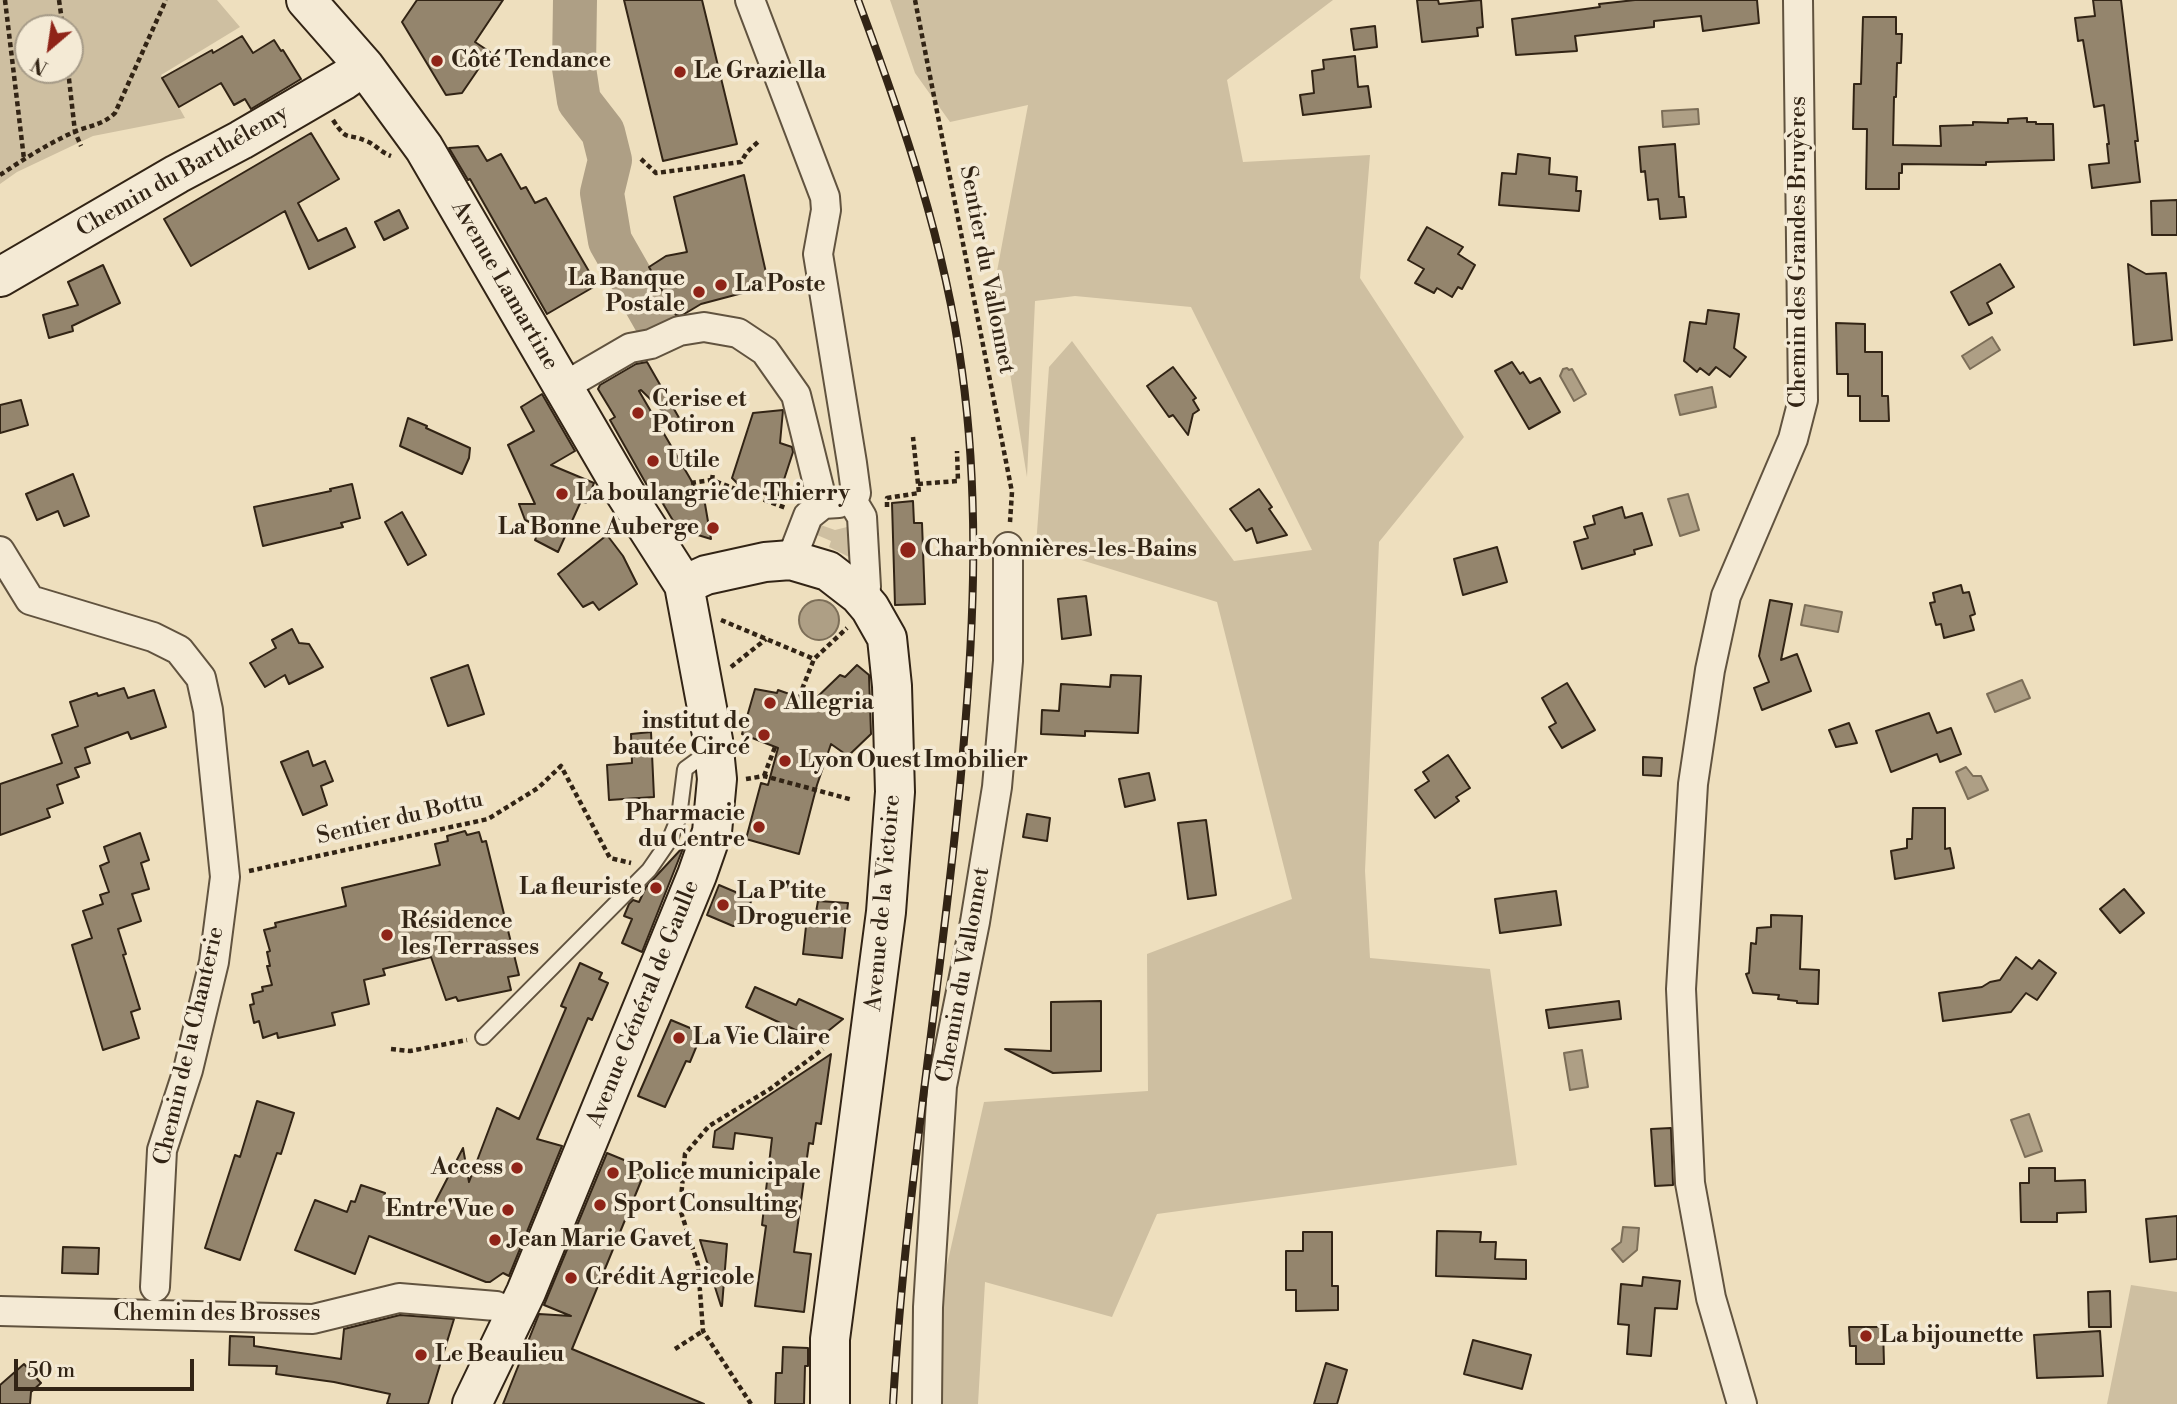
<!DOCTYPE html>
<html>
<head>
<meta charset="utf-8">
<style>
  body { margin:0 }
  #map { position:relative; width:2177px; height:1404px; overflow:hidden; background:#eedfbe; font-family:"Libre Bodoni",serif }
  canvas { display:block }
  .north { position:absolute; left:14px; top:14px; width:70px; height:70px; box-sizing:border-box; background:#f4ead5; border:2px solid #a69b88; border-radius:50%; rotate:209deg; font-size:19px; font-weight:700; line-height:28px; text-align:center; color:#322415 }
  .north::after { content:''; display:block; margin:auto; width:24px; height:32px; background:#8f2418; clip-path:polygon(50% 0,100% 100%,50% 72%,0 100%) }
  .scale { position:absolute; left:14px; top:1359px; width:180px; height:32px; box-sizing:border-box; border:4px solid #322415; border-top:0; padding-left:9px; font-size:21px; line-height:24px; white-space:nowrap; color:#322415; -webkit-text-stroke:5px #f4ead5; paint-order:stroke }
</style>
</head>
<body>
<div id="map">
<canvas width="2177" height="1404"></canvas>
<div class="north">N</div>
<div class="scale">50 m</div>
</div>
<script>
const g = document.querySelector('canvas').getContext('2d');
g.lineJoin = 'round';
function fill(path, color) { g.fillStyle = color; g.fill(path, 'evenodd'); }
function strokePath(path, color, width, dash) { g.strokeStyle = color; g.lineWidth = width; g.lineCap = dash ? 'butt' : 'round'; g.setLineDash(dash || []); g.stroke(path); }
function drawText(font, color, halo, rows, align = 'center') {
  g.font = font + ' "Libre Bodoni",serif'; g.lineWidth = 7; g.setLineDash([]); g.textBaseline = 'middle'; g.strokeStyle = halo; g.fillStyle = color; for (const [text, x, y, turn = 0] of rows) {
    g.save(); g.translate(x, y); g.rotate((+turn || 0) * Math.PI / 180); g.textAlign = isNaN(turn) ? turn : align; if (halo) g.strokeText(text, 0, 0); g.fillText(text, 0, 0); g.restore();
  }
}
fill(new Path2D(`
  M0,0H217L240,27L161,75L185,118L93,136L17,172L0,184ZM70,28V70H28V28Z
  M890,0H1333L1227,80L1243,162L1370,155L1360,278L1464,437L1379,542L1365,871L1370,958L1490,969L1517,1165L1157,1214L1112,1317L985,1282L978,1404H939V1300L984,1102L1148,1091L1147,954L1292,899L1217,602L1036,546L1049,367L1072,341L1234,561L1312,550L1191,307L1075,296L1035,301L1027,477L995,282L1028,105L950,122L915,73Z
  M815,523L835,530L851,526L853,559L829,547L831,541L810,532Z
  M2131,1285L2177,1292V1404H2107Z`), '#cebfa1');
const water = new Path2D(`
  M1698,109L1699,124L1663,127L1662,111Z
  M1992,337L2000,350L1970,369L1962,356Z
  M1567,368L1569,370L1572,369L1586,394L1574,401L1560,376L1563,369Z
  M1712,387L1716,407L1680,415L1675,395Z
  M1688,494L1699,530L1680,536L1668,499Z
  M799 620a20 20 0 1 1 40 0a20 20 0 1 1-40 0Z
  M1805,605L1842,612L1838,632L1801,625Z
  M2022,680L2030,698L1995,712L1987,694Z
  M1966,767L1973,776H1981L1988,790L1968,799L1956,772Z
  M1582,1050L1588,1087L1570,1090L1564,1053Z
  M2029,1114L2042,1151L2025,1157L2011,1120Z
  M1623,1227L1639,1228L1637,1250L1623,1262L1612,1249L1621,1242Z`);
fill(water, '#ae9f85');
strokePath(water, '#7c6e58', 2);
strokePath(new Path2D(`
  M575,0L574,68L579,101L603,132L610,160L602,193L610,241L662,332`), '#ae9f85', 44);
const building = new Path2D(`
  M417,0H503L475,42L490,52L462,93L446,95L402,22Z
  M624,0H702L737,144L663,161Z
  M1417,0H1438L1439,4L1481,0L1483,27L1477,28L1478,36L1422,42Z
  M1635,0H1757L1759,23L1703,31L1701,16L1654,21V27L1575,36L1577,51L1516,55L1512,19L1600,7L1599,4Z
  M2093,0H2121L2138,141H2135L2140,182L2092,188L2089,165L2109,163L2107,144H2109L2104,105L2094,107L2083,40L2078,41L2075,18L2095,16Z
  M1863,17H1896V34H1902L1901,63H1897L1896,97H1894L1893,145L1941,146L1940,126L1973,125V122L2008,123V119L2027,118V122H2036V124H2053L2054,160L1986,162V165L1902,164V173H1899V189H1866L1867,129H1853L1854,84H1861Z
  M1375,26L1377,47L1354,50L1351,29Z
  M242,36L253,53L274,40L281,51L283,50L301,79L251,109L245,99L234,105L221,83L179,107L162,78L212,50L213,53Z
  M1355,56L1358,87L1368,86L1371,107L1303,115L1300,95L1314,93L1312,71L1324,69L1323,60Z
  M311,133L339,179L298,203L318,241L346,228L355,247L309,269L285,211L191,266L164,219Z
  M1675,144L1679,197H1684L1686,217L1660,219L1658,199L1648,200L1645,171L1641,172L1639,147Z
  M478,146L487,161L501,154L521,189L526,187L535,203L546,198L597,285L547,314L470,179L468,180L449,148Z
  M1518,154L1550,158L1549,174L1577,177L1576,191H1581L1579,211L1499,205L1502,173L1516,174Z
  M744,175L769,286L701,304L686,313L676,315L649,267L666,256L687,252L674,197Z
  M2177,200V235H2152L2151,201Z
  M399,210L408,228L384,240L375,222Z
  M1427,227L1463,247L1458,254L1475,265L1462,289L1458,287L1452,297L1437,288L1434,293L1415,283L1424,269L1408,260Z
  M2000,264L2014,287L1987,303L1992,313L1969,325L1951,292Z
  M2128,264L2146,274L2166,273L2172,340L2134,345Z
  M103,265L120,303L72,326L73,331L49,338L43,315L78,305L68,282Z
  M1708,310L1739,314L1734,348L1746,357L1730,377L1716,367L1709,375L1700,368L1697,372L1684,361L1690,322L1706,324Z
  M1836,323L1865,324V352H1882V396H1888L1889,421H1860V396H1848V374H1837Z
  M647,362L682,423L678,426L641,390L639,391L705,504L711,539L678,529L659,497L655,499L653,496L610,420L615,417L598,389L600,385L636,364Z
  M1512,362L1520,374L1523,372L1530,383L1540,378L1560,412L1529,429L1495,371Z
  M1173,367L1196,398L1193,400L1199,410L1193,414L1188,435L1173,415L1169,417L1147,386Z
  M542,394L575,451L551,465L594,483L586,503L581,501L558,552L535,540L540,527L525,520L519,504H535L508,445L534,431L521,407Z
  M21,400L28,425L0,433V405Z
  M783,410L780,443L792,447L793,452L778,498L740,486L732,478L753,413Z
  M408,418L427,426L426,428L470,448L469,458L462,474L400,446Z
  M73,474L89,516L64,526L58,511L37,520L26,494Z
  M352,484L360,518L341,523L343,527L263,546L254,507L331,491L330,489Z
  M1259,489L1272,507L1269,509L1287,535L1257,543L1252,528L1246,531L1230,509Z
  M913,501L914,523H922L925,604L895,605L892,503Z
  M1622,507L1625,518L1642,513L1652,545L1634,550L1635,554L1582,569L1574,542L1588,538L1584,527L1595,524L1593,516Z
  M402,512L426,555L408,565L385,522Z
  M607,535L623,556L637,584L599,610L593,602L583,607L558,574Z
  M1497,547L1507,582L1463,595L1454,559Z
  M1961,585L1963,593L1969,592L1975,614L1970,616L1974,630L1944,638L1941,624L1936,625L1930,603L1935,602L1933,593Z
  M1086,596L1091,635L1062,639L1058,599Z
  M1770,600L1792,604L1781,660L1797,654L1811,691L1762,710L1754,688L1769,682L1759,656Z
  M292,629L299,643L309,644L323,667L289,684L285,675L265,687L250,663L276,648L272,640Z
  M468,665L484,714L448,726L431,678Z
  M857,665L869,675L871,734L848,756L831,744L817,785L799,854L746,839L761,783L768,785L778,748L742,734L755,689L777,693L778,690L812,702L840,675L845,677Z
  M1111,675L1141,676L1138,733L1085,731V736L1041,734L1042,710L1059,711L1061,684L1110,687Z
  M1567,683L1595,730L1562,748L1549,727L1556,723L1542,698Z
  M124,688L128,698L154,690L166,727L131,739L128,732L85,748L90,763L75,768L79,777L57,785L63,803L47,809L50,817L0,835V784L62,763L52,735L78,726L70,702L97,693L98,696Z
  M1929,713L1937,733L1951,728L1961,754L1940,762L1937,754L1891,772L1876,731Z
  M1849,723L1857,743L1836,747L1829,730Z
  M651,732L654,797L609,800L607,765L632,763L631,734Z
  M308,751L313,766L325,761L333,781L321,786L327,805L303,815L281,762Z
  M1448,755L1470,788L1456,797L1459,801L1435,818L1415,790L1429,781L1423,772Z
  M1643,757L1662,758L1661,776L1643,775Z
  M1149,773L1155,800L1125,807L1119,779Z
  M1913,808H1945V849L1950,848L1954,868L1895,879L1891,851L1907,848V839H1912Z
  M1027,814L1050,818L1047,841L1023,837Z
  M1206,820L1216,895L1188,899L1178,823Z
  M465,831L467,835L479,832L482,842L486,841L519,975L508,977L511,990L458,1001L456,997L446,1000L431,957L383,969L385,975L364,980L369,1004L332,1013L335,1025L278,1038L277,1033L263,1038L259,1021L254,1023L250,1005L254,1004L252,994L263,991L262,987L272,985L267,966H270L267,952L270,951L264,930L276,927L275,923L346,906L342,888L440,865L435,844L448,841L447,836Z
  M140,833L149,860L141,863L149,889L132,894L141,921L118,929L126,954L123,955L140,1009L131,1012L139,1038L103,1050L72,945L92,938L83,911L103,904L100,895L109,892L100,866L109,862L104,847Z
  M684,846L642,952L622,943L632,919L624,916L629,904L633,900L639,902L646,887Z
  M719,885L752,899L741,926H733L707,915Z
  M2124,889L2144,913L2120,933L2100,909Z
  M1556,891L1561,925L1500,933L1495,899Z
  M818,901L848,903L842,958L803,954L807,917L815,918Z
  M1771,915L1802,916L1800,969L1819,970L1818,1004L1797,1003V1001L1778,999L1779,995L1753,993L1746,974L1749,973L1751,943L1756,944L1757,928L1771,927Z
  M2016,957L2032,969L2039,960L2056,973L2037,1000L2026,993L2011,1012L1943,1021L1939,993L1982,987L1990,982L2000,980Z
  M580,963L602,973L599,979L608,983L592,1020L588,1018L537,1139L562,1146L509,1276L503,1273L490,1282H486L369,1236L355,1274L295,1250L315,1200L347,1212L351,1201L355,1202L361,1185L385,1193L384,1197L429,1214L463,1148L469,1182L497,1108L519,1119L566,1008L561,1006Z
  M755,987L796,1005L799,999L843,1019L817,1040L746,1007Z
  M1101,1001V1071L1053,1073L1005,1049L1051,1051V1002Z
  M1619,1001L1621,1019L1549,1028L1546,1010Z
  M671,1020L702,1033L690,1062L686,1061L665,1107L638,1096Z
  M831,1054L821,1124L816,1123L813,1144L809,1143L794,1252L811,1254L804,1312L755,1306L766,1226L762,1225L772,1138L735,1133L733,1149L713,1147L715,1131Z
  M257,1101L294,1113L281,1154L277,1153L240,1260L205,1248L235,1155L240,1157Z
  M1671,1128L1673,1185L1655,1186L1651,1129Z
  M607,1153L646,1169L572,1349L704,1404H503L539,1314L571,1316L544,1305Z
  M2029,1168H2055V1181L2085,1180L2086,1212L2057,1213V1222H2021L2020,1183H2029Z
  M2177,1216V1259L2150,1262L2146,1219Z
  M1437,1231L1481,1232L1480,1242H1496L1495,1259L1526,1260V1279L1436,1276Z
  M1303,1232H1332V1286H1338V1310L1296,1311V1290H1286V1251H1303Z
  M700,1240L727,1244L722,1306H721Z
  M63,1247L99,1248L98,1274L62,1273Z
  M1643,1277L1680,1281L1677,1309L1655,1308L1651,1356L1627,1354L1629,1325L1618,1324L1621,1284L1642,1286Z
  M2110,1291L2111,1327H2089L2088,1292Z
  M400,1315L454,1319L428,1404H387L390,1394L334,1382L276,1374L277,1366L229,1365L230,1336L254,1337V1346L341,1359L344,1329Z
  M1849,1327H1883L1884,1364H1856V1346H1850Z
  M2100,1331L2103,1376L2037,1378L2034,1335Z
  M1473,1340L1531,1355L1522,1389L1464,1374Z
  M783,1347L808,1348V1366H805L804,1404H775L776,1373H782Z
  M1326,1363L1347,1370L1337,1404H1314Z
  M24,1364L41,1383L31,1392L30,1404H0V1385Z`);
fill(building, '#94856d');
strokePath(building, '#322415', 2);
const lane = new Path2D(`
  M483,1037L649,870L669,841L679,817L685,769L696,761L714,759`);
const street = new Path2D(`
  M750,0L825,197L826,210L818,254L852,463L856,493L853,502
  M563,387L630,348L651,344L679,331L704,327L738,333L765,351L796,395L823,504
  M853,502L862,517L866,587L859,595
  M0,551L30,600L153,637L179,650L201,678L208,710L225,877L214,962L188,1070L162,1150L155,1287
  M791,560L808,516L823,504L839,503
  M0,1311L313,1319L399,1298L496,1306L515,1313
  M927,1404L928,1307L942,1086L975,922L997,787L1008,661V547
  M1742,1404L1711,1298L1690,1183L1681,989L1693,784L1710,670L1726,596L1793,439L1803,400L1798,0`);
const secondary = new Path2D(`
  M306,0L364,66L424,148L625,493L684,585L713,740L717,779L712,832L697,875L526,1292L472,1404
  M0,277L177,174L241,140L344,80L364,66
  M684,585L706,575L765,562L791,560L828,571L859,595L870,608L887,638L892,686L895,792L886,912L830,1339V1404`);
strokePath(lane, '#61533f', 18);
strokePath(street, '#61533f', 32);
strokePath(secondary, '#322415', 42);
strokePath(new Path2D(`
  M5,0L24,159
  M59,0L63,28
  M915,0L1012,492L1010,522
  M68,70L75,132L81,146
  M333,120C348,143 346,132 366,141C375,144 380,152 391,156
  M641,159L656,173L741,162L747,152L759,141
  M0,175C24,159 49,143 76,131C90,126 104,124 115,113L166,0
  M712,480L713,473
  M691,483L712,480L786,508
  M918,484L958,481L957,451
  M887,507V498L919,493L913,437
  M721,620L814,659
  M731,667L766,639
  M799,697L814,659L847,628
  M764,776L775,747
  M746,779L764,776L853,800
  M249,871L488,819L538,788L561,766L610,858L631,863
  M391,1049L410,1051L467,1040
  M675,1349L703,1331
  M751,1404L703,1331L698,1265L680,1209L685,1154L709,1126L770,1089L823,1049`), '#322415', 4.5, [5, 3.5]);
strokePath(lane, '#f4ead5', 14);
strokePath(street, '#f4ead5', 28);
strokePath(secondary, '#f4ead5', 38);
const rail = new Path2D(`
  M858,0C903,121 945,243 962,371C981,509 973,647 960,785C940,992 905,1197 893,1404`);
strokePath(rail, '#322415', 8);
strokePath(rail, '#f4ead5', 5, [16]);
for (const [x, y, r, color] of [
  [437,61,7,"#8f2418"],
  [680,72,7,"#8f2418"],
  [721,285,7,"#8f2418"],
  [699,292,7,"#8f2418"],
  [638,413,7,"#8f2418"],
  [653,461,7,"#8f2418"],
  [562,494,7,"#8f2418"],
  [713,528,7,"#8f2418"],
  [908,550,9,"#8f2418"],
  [770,703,7,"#8f2418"],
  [764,735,7,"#8f2418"],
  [785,761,7,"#8f2418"],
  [759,827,7,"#8f2418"],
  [656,888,7,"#8f2418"],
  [723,905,7,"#8f2418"],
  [387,935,7,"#8f2418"],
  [679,1038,7,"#8f2418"],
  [517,1168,7,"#8f2418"],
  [613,1173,7,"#8f2418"],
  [600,1205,7,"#8f2418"],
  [508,1210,7,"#8f2418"],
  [495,1240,7,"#8f2418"],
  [571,1278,7,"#8f2418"],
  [1866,1336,7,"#8f2418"],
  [421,1355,7,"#8f2418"]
]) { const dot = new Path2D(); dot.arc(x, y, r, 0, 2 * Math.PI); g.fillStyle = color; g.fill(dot); strokePath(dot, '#f4ead5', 2.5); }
drawText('bold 23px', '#322415', '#f4ead5', [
  ["Côté Tendance",451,61],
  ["Le Graziella",694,72],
  ["La Banque",685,279,"right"],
  ["Postale",685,305,"right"],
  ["La Poste",735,285],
  ["Cerise et",652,400],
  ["Potiron",652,426],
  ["Utile",667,461],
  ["La boulangrie de Thierry",576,494],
  ["La Bonne Auberge",699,528,"right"],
  ["Charbonnières-les-Bains",924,550],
  ["Allegria",784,703],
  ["institut de",750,722,"right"],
  ["bautée Circé",750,748,"right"],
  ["Lyon Ouest Imobilier",799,761],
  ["Pharmacie",745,814,"right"],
  ["du Centre",745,840,"right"],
  ["La fleuriste",642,888,"right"],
  ["La P'tite",737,892],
  ["Droguerie",737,918],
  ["Résidence",401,922],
  ["les Terrasses",401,948],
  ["La Vie Claire",693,1038],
  ["Access",503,1168,"right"],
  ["Police municipale",627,1173],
  ["Sport Consulting",614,1205],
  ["Entre'Vue",494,1210,"right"],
  ["Jean Marie Gavet",509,1240],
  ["Crédit Agricole",585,1278],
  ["La bijounette",1880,1336],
  ["Le Beaulieu",435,1355]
], 'left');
drawText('23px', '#322415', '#f4ead5', [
  ["Chemin du Barthélemy",183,172,-30],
  ["Chemin des Grandes Bruyères",1799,252,-90],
  ["Sentier du Vallonnet",986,270,79],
  ["Avenue Lamartine",504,286,60],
  ["Sentier du Bottu",400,819,-13],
  ["Avenue de la Victoire",884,903,-85],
  ["Chemin du Vallonnet",964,975,-80],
  ["Avenue Général de Gaulle",644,1004,-68],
  ["Chemin de la Chanterie",190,1046,-77],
  ["Chemin des Brosses",217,1314]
]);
</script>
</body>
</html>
